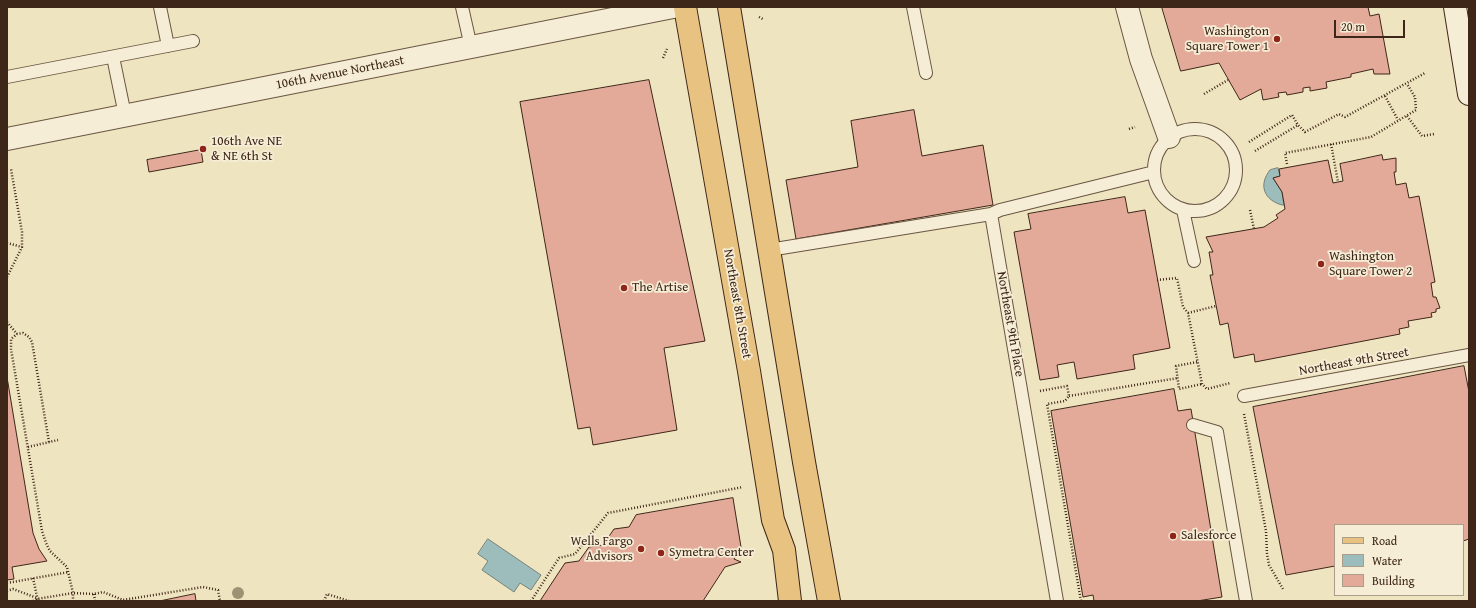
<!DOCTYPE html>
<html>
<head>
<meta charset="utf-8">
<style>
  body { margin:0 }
  #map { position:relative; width:1476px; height:608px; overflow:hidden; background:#efe4c0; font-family:"Gentium Book Plus",serif }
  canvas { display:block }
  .frame { position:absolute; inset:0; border:8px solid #3e2618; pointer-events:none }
  .legend { position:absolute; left:1334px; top:524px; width:130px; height:72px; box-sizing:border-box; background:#f5edd6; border:1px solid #ac9d8a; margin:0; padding:5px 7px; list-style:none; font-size:12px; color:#3e2618 }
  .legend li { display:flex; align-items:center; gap:8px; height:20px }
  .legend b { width:20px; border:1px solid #ac9d8a }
  .scale { position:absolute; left:1334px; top:20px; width:71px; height:18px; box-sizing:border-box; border:2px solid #3e2618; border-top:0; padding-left:5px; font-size:12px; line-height:14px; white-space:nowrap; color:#3e2618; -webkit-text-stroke:3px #f5edd6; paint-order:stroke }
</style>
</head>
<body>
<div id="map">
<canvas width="1476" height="608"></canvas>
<div class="frame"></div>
<ul class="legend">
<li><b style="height:5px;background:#e8c280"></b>Road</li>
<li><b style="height:11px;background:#9cbdbb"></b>Water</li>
<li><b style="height:11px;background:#e3aa9a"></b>Building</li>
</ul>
<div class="scale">20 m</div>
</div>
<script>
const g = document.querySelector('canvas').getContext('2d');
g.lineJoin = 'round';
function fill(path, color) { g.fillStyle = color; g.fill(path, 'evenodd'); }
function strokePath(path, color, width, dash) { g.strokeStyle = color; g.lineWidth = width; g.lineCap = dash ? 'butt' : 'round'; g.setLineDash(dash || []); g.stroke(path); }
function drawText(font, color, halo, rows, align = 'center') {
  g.font = font + ' "Gentium Book Plus",serif'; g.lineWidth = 3.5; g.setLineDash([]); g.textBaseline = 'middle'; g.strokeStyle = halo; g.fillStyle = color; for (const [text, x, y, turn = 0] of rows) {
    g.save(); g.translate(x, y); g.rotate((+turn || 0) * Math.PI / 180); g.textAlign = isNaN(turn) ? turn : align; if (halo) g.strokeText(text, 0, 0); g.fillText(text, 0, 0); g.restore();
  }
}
const water = new Path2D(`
  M1278,168L1280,176L1273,178L1282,192L1284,205H1282C1264,200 1258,185 1270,170Z
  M488,539L541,575L531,590L520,583L514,592L482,570L488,561L478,554Z`);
fill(water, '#9cbdbb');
strokePath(water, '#76817a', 1);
const building = new Path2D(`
  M1162,7H1368L1370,16L1379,14L1390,74H1374L1373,69L1351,74V77L1326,82L1327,88L1310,91V87L1303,88V92L1287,95L1286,92L1278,93L1279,97L1263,100L1261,89L1240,100L1219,63L1181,71Z
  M649,80L705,341L664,348L677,430L593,445L590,427L578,429L520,102Z
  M914,110L922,156L983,145L993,205L796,239L786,180L858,167L851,121Z
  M201,150L203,162L149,172L147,160Z
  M1382,155L1383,160L1396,158V172H1394L1396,185L1406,183L1409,198L1419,196L1435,282L1431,283L1433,297H1436L1440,308L1436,309V312L1431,313L1432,317L1408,321L1409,327L1399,329L1400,334L1255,362L1254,354L1234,358L1228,323L1220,325L1210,275H1213L1209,252H1213L1206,237L1264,227L1278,218L1276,215L1285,209L1282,192L1273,178L1280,176L1279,169L1328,160L1333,183L1343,181L1340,164Z
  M1125,197L1128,213L1145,210L1170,348L1133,355L1135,369L1077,379L1074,362L1057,365L1059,377L1040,380L1014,232L1031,229L1028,214Z
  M1464,366L1469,392V539L1463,541V525H1335V566L1286,575L1253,407Z
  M7,377L33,533L39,549L47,561L12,567L14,579L7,580Z
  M1174,389L1178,411L1191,409L1222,597L1197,601H1094L1093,595L1083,597L1051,411Z
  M733,498L741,547L734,559L741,562L725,567L703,601H540L565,563L579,561L589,547L603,545L614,529L629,527L636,515Z
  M195,594L196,601H160Z`);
fill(building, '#e3aa9a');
strokePath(building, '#3e2618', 1);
const service = new Path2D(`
  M160,7L168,46
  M462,7L471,47
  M913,7L926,73
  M113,57L125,115
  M7,77L193,41
  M1154 170a41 41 0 1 1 82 0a41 41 0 1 1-82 0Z
  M1183,210L1194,261
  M991,214L1057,601
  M769,250L991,214L1000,210L1154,172
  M1244,396L1469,355
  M1193,425L1217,432L1246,601`);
const minor = new Path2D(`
  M1127,7L1141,59L1169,137`);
const tertiary = new Path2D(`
  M7,139L673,7`);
const secondary = new Path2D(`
  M1455,7L1469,94`);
const primary = new Path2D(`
  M685,7L749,371L773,520L784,550L790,601
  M729,7L804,462L829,601`);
strokePath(service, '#6a5642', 14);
strokePath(minor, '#6a5642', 24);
strokePath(tertiary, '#6a5642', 24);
strokePath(secondary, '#3e2618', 24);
strokePath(primary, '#3e2618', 24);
strokePath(new Path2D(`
  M759,17L763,19
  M663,58L667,49
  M1204,94L1228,80
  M1385,96L1398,120
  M1407,116L1422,136L1434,134
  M1129,129L1135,127
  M1249,142L1292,115L1298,125L1305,132L1339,114L1345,117L1425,73
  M1331,144L1338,182
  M1255,151L1298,125
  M1287,164L1285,153L1371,137L1416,110L1415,97L1407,84
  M1250,210L1254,229
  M7,243L22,247
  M7,277L22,247V232L11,169
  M1157,280L1177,278L1183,307L1188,313L1202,384L1207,389L1230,383
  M1188,313L1216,306
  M7,322L17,334
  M1197,362L1176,366L1179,389L1202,384
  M1040,391L1067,386L1069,396L1065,401L1047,404L1081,601
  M1069,396L1178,378
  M1244,414L1266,531L1267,554L1269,565L1283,589
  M49,442L32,342L29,337L23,333L17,334L11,339V349L42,531L46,543L50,551L67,567L73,593V601
  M28,447L58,440
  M33,578L38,601
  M7,583L69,572
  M7,591L13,589L37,598
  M94,594L95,601
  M33,601L37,599L73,593L94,594L103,592L123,600L203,587L218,590L220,601
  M324,601L327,594L349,601
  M531,601L559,558L575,554L608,513L743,487`), '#3e2618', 2.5, [1, 2]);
strokePath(service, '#f5edd6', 12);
strokePath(minor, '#f5edd6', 22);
strokePath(tertiary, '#f5edd6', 22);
strokePath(secondary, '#f5edd6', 22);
strokePath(primary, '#e8c280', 22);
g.fillStyle = '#9f9274';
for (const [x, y] of [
  [238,593]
]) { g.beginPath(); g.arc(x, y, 6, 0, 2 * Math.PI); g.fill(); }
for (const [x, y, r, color] of [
  [1277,39,4,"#8f2418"],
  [203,149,4,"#8f2418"],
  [1321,264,4,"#8f2418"],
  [624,288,4,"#8f2418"],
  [1173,536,4,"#8f2418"],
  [641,549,4,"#8f2418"],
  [661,553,4,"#8f2418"]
]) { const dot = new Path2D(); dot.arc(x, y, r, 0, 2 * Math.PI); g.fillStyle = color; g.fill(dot); strokePath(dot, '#f5edd6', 1.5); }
drawText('13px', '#3e2618', '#f5edd6', [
  ["Washington",1269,32,"right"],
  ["Square Tower 1",1269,47,"right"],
  ["106th Ave NE",211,142],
  ["& NE 6th St",211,157],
  ["Washington",1329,257],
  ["Square Tower 2",1329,272],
  ["The Artise",632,288],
  ["Salesforce",1181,536],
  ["Wells Fargo",633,542,"right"],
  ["Advisors",633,557,"right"],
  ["Symetra Center",669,553]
], 'left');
drawText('13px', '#3e2618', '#f5edd6', [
  ["106th Avenue Northeast",340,73,-11],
  ["Northeast 8th Street",737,304,80],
  ["Northeast 9th Place",1010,324,80],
  ["Northeast 9th Street",1354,362,-10]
]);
</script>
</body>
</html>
